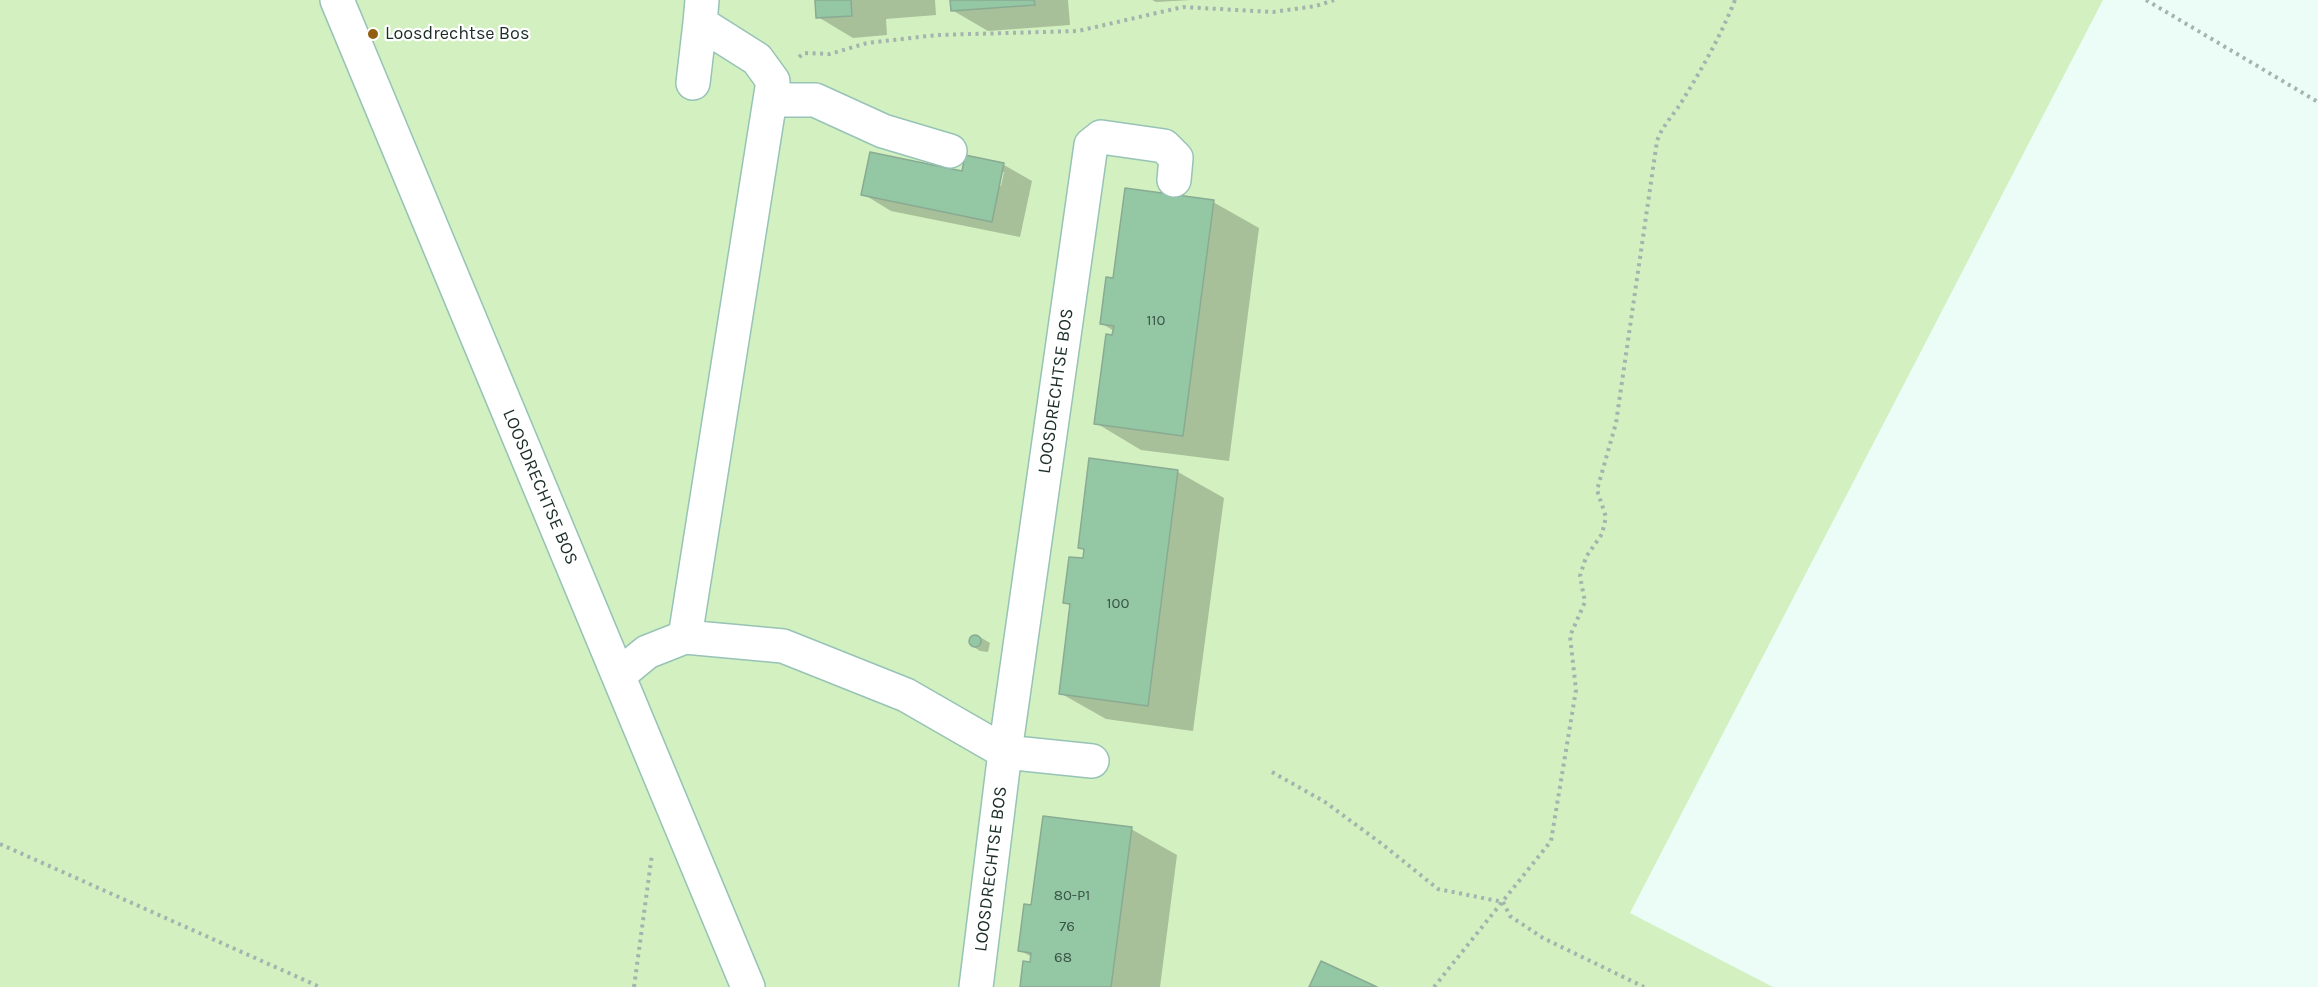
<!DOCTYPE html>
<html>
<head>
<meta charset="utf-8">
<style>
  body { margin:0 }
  canvas { display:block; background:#ecfdf8 }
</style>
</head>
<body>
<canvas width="2318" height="987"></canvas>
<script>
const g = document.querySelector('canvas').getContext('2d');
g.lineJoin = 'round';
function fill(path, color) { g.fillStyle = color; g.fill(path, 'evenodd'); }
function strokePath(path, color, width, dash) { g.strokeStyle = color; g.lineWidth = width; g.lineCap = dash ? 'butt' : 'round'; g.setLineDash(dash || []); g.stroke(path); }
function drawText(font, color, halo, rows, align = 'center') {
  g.font = font + ' Karla,sans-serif'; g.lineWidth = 4.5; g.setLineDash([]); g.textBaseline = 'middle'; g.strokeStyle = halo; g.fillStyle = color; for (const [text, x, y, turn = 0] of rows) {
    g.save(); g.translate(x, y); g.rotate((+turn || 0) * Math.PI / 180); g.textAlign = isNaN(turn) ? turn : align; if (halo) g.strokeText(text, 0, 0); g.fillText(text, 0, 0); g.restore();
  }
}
fill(new Path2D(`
  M0,0H2103L1630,913L1773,987H0Z`), '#d2f0c0');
fill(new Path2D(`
  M817,0H937H935L936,15L886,19L887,35L853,38L818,17Z
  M952,0H1068L1070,25L988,31L952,10Z
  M1152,0H1191L1156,2Z
  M1004,165L1032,181L1020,237L891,211L863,194ZM1001,172H1004L1001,186L998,185Z
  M1213,202L1259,228L1229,461L1141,450L1096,423L1114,331L1101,323L1114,280Z
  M1091,460L1178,472L1224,498L1193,731L1106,719L1060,693L1071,606L1065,603L1084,560L1085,551L1080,547Z
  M972,636L980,637L990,643L988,652L980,651L971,645Z
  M1131,829L1177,855L1160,987H1021L1032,957L1019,950Z`), '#0003');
const building = new Path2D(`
  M815,0H851L852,16L816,18Z
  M950,0H1034L1035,5L951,11Z
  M870,152L962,171L965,155L1004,163L992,222L861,195Z
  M1125,188L1214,200L1183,436L1094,424L1106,334L1112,335L1114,326L1100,324L1106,277L1113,278Z
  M1089,458L1178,470L1148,706L1059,694L1070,604L1063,603L1069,557L1083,558L1084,549L1078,548Z
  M969 641a6 6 0 1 1 12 0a6 6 0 1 1-12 0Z
  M1043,816L1132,827L1111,987H1020L1023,961L1030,962L1031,953L1018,951L1024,904L1031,905Z
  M1321,961L1377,987H1309Z`);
fill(building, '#94c7a4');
strokePath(building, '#89aa93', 1.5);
const minor = new Path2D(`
  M337,0L748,987
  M693,83L700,23
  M770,100H815L883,131L950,151
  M685,637L773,81L757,59L700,23L702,0
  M619,675L647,652L685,637L783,646L906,695L1005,752L1092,761
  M976,987L1005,752L1091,145L1101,137L1164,146L1176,158L1174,180`);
strokePath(minor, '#97c3b6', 36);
strokePath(new Path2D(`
  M2146,0L2318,102
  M799,57L804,53L830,54L867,43L937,35L1078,31L1183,7L1273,12L1316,6L1334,0
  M1272,772L1325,802L1382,844L1438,889L1503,902
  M0,844L320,987
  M1503,902L1510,916L1543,938L1644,987
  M634,987L652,854
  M1434,987L1551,841L1576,690L1570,636L1585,602L1580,576L1586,557L1602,534L1606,517L1597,490L1616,423L1657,141C1663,124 1675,114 1684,98C1703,67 1721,35 1735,0`), '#a3b4af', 4, [3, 4.5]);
strokePath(minor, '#fff', 33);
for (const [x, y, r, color] of [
  [373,34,6,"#915f0f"]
]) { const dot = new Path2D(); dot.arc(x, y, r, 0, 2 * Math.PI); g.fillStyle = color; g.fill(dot); strokePath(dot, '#fff', 2); }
drawText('15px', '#3a5447', null, [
  ["110",1156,321],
  ["100",1118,604],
  ["80-P1",1072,896],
  ["76",1067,927],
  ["68",1063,958]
]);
drawText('18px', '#1c2d28', '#fff', [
  ["Loosdrechtse Bos",385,34]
], 'left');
drawText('18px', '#1c2d28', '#fff', [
  ["LOOSDRECHTSE BOS",1056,391,-82],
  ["LOOSDRECHTSE BOS",540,487,67],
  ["LOOSDRECHTSE BOS",991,869,-83]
]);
</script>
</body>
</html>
